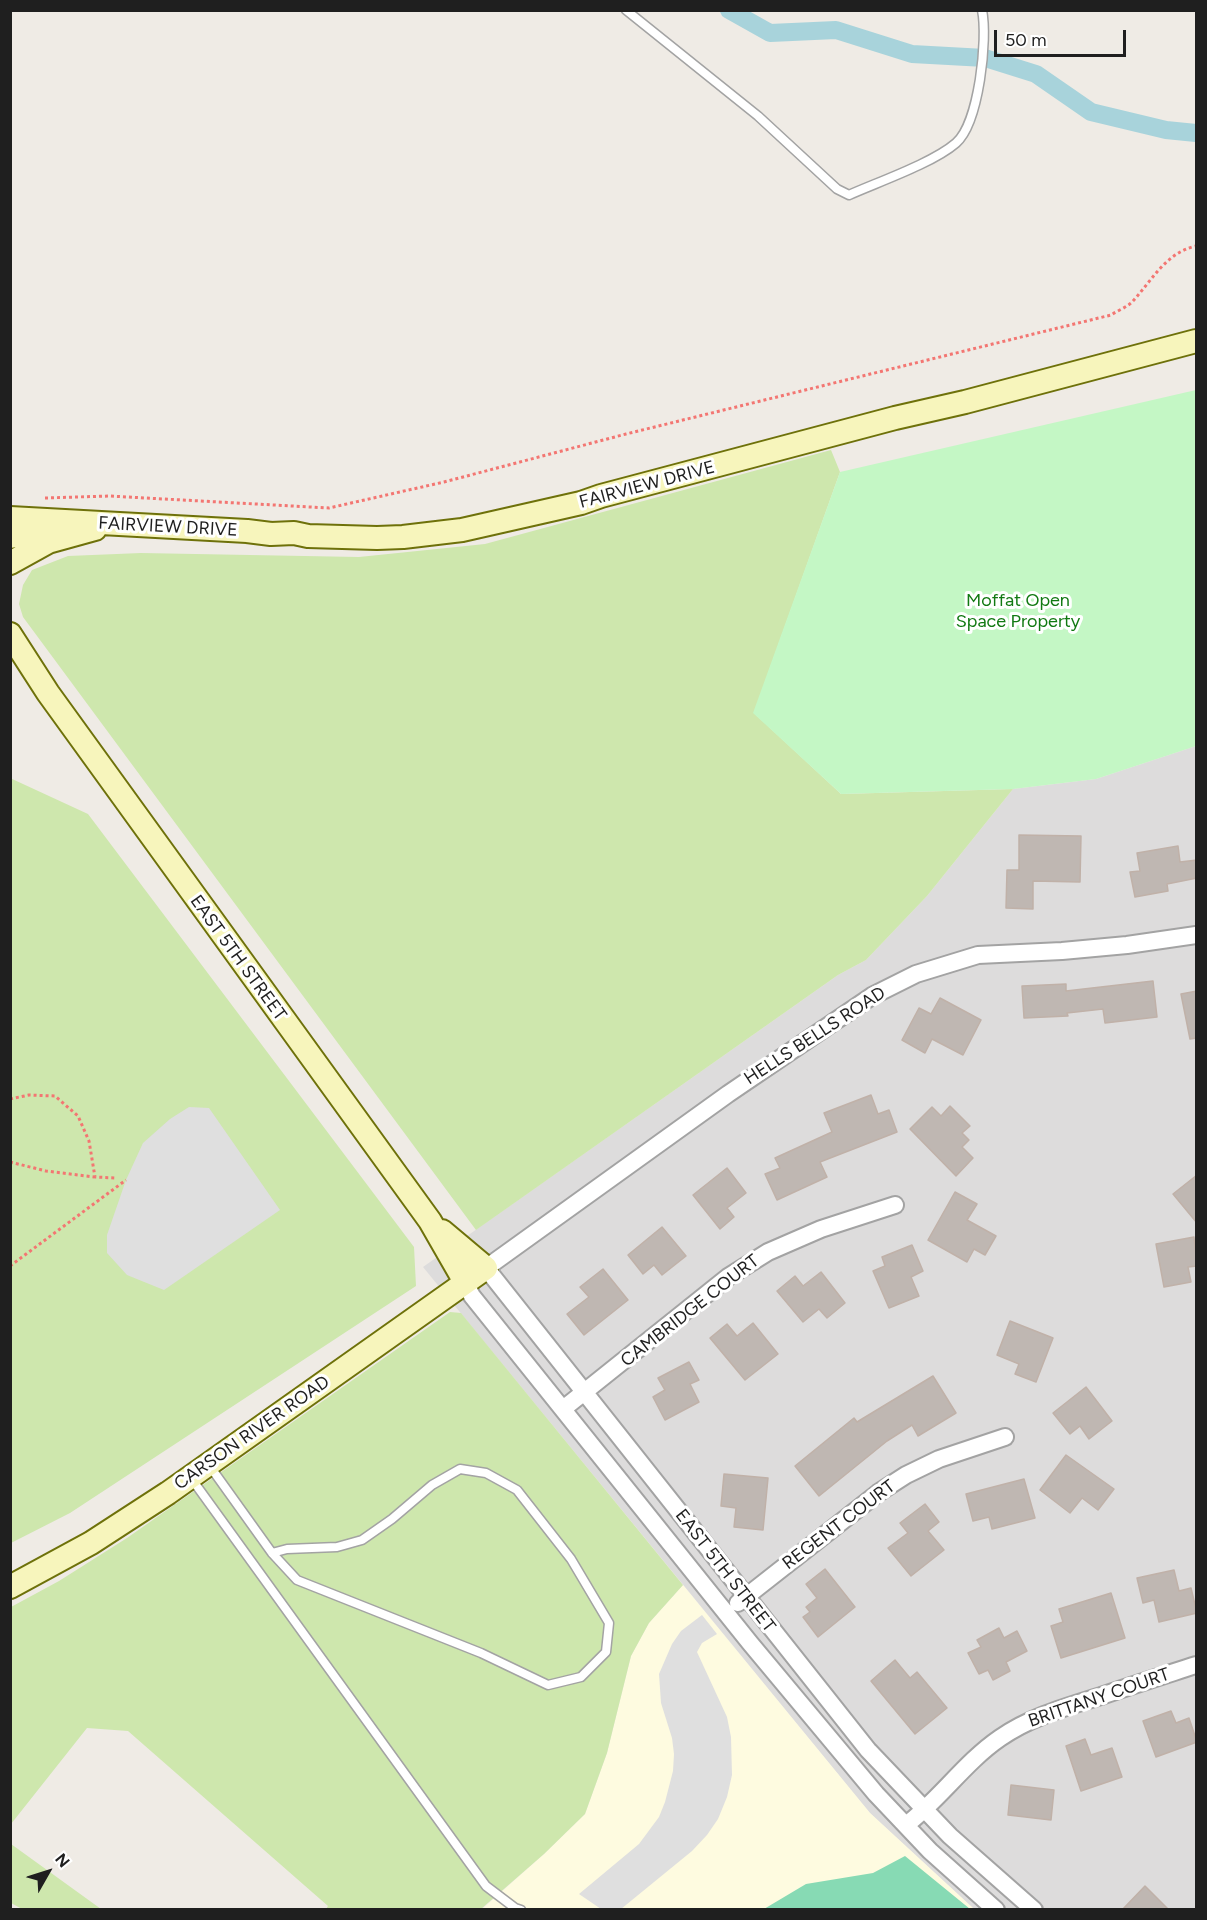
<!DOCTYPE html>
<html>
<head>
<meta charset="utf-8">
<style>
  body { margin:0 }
  #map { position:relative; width:1207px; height:1920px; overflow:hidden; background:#efebe5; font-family:Figtree,sans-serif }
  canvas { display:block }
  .frame { position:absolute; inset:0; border:12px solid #1f1f1f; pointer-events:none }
  .north { position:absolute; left:18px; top:1842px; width:60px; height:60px; -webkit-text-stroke:4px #fff; paint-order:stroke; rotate:51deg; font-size:16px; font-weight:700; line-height:24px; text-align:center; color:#1f1f1f }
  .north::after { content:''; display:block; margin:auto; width:21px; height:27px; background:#1f1f1f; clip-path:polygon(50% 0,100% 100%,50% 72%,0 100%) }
  .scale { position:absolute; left:994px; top:30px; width:132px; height:27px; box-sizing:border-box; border:3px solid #1f1f1f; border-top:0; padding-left:8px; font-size:18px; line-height:21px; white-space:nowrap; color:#1f1f1f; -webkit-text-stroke:4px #fff; paint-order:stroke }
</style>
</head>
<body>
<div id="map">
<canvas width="1207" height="1920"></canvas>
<div class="frame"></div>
<div class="north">N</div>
<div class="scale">50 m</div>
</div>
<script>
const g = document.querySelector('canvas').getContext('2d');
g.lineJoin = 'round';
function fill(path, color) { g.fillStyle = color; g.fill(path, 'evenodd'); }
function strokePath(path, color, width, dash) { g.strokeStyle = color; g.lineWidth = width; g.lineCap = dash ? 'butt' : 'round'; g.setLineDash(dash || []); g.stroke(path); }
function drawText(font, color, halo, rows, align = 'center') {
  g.font = font + ' Figtree,sans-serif'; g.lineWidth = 6; g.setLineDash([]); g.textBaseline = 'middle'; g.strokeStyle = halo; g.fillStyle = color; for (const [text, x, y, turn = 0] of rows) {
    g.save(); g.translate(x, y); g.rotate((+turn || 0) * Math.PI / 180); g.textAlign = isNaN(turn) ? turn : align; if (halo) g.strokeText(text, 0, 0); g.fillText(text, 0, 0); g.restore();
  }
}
fill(new Path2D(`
  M1196,746V1909H974L870,1813L423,1267L838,975L866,960L927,896L1013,789L1096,779Z`), '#dddcdc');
fill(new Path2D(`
  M683,1585L870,1813L974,1909L481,1910L544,1854L585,1814L607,1753L631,1656L649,1623Z`), '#fefbe0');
fill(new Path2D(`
  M831,450L840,472L754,713L841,794L1013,789L927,896L866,960L838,975L476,1230L23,617L19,604L23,585L32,570L68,556L141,553L359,557L485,544Z
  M10,778L88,814L414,1247L416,1286L70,1513L11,1543Z
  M450,1312L461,1313L683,1585L649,1623L631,1656L607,1753L585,1814L544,1854L481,1909H326L328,1906L128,1731L87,1728L11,1824V1607L59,1581L127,1538Z
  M10,1844H11L101,1909H22L11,1903Z`), '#cee7ad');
fill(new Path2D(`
  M1196,390V746L1096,779L1013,789L841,794L753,713L840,472Z`), '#c4f7c5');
fill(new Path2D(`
  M905,1856L970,1909H764L806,1884L873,1873Z`), '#87dab4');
fill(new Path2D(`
  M189,1107L209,1108L280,1210L164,1290L127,1275L107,1253V1235L126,1180L143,1143L170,1119Z
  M702,1615L717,1634L702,1643L697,1652L727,1717L731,1737L732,1775L727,1797L718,1819L707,1835L692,1851L621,1909H601L579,1894L639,1844L659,1817L665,1802L673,1771L674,1754L672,1738L661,1703L659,1674L672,1644L681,1631Z`), '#dfdfdf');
strokePath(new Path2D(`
  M729,10L770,33L836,30L912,54L985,58L1036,74L1091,112L1166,130L1196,133`), '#a8d3db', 18);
const building = new Path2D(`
  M1019,835L1081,836L1080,882L1033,881V909L1006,908L1007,870H1019Z
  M1178,846L1180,862L1197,860V878L1167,884L1168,891L1135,897L1130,872L1140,871L1137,853Z
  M1153,981L1157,1017L1105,1023L1103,1009L1067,1013L1068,1016L1024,1018L1022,986L1066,984V991Z
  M1197,991V1038L1190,1039L1181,994Z
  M940,998L981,1020L963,1055L932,1039L925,1053L902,1040L919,1008L931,1014Z
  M871,1095L878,1114L889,1110L897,1132L820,1162L827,1177L777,1200L765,1174L780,1168L775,1158L832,1132L824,1113Z
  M950,1106L970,1126L962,1133L969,1140L962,1147L973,1158L956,1176L910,1129L932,1107L941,1116Z
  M727,1168L746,1193L727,1208L734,1217L720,1229L693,1195Z
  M1197,1175V1223L1173,1194Z
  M955,1192L977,1204L967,1220L996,1236L985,1255L974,1249L967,1262L928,1240Z
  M662,1227L686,1256L662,1275L654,1265L643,1274L628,1255Z
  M1194,1237L1197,1266L1188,1267L1191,1282L1164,1287L1156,1244Z
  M912,1245L923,1271L911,1277L919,1296L889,1308L873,1271L885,1266L882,1257Z
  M603,1269L628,1300L584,1335L567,1314L589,1297L580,1287Z
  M821,1272L845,1303L827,1318L819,1309L803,1322L777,1291L795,1276L803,1286Z
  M1010,1321L1053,1338L1036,1382L1015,1374L1019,1364L997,1355Z
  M753,1323L778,1354L745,1380L710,1338L727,1324L737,1336Z
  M689,1362L699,1380L690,1384L699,1402L665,1420L653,1397L665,1390L658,1378Z
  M933,1376L956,1413L918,1436L912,1425L887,1441L819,1496L795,1466L854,1418L857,1422Z
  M1086,1387L1112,1421L1089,1439L1080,1426L1070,1434L1053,1413Z
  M1066,1455L1114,1489L1098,1510L1082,1498L1070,1513L1040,1490Z
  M724,1474L768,1478L763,1530L734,1527L736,1508L721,1506Z
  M1024,1479L1035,1518L992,1529L989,1517L973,1521L966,1494Z
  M925,1504L939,1522L928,1531L944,1550L911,1576L888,1548L908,1533L900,1523Z
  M825,1569L855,1607L818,1637L803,1617L810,1612L806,1607L817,1598L806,1584Z
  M1174,1570L1179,1591L1191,1588L1197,1613L1159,1622L1154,1600L1143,1603L1137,1578Z
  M1111,1593L1125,1638L1061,1658L1051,1626L1063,1622L1059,1609Z
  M999,1628L1004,1638L1017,1631L1027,1651L1006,1662L1010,1671L993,1680L988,1670L979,1674L968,1653L981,1647L977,1640Z
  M895,1660L910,1678L917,1672L947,1708L915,1734L871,1681Z
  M1171,1711L1176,1723L1189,1718L1197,1742L1156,1757L1143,1721Z
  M1085,1739L1091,1755L1112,1748L1122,1777L1081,1791L1066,1746Z
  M1011,1785L1054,1790L1051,1820L1008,1815Z
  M1145,1886L1169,1910H1122Z`);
fill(building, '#bfb7b2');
strokePath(building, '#c0b1a8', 1.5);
const lane = new Path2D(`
  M626,10L758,116L837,189L849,195C878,182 933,163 956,143C979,123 988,39 982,10
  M209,1465L272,1553L297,1580L481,1653L548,1685L581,1677L606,1652L609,1623L571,1559L517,1490L486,1473L460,1469L432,1485L392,1519L362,1540L337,1547L287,1549L272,1553
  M191,1478L486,1886L515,1908L521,1910`);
const street = new Path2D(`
  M465,1282L472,1296L750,1643L876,1794L930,1851L996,1910
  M563,1409L728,1277L768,1252L821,1229L895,1205
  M738,1603L878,1493L906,1475L939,1459L1005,1437
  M906,1825C940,1799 965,1762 1000,1738C1030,1717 1066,1707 1101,1696C1133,1685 1165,1675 1196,1665
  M1034,1910L950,1836L868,1750L486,1268L728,1094L872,996L916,974L978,955L1062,951L1127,945L1196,935`);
const secondary = new Path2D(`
  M10,518L247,531L271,534L294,533L308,536L377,538L403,537L462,530L581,503L601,496L895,418L965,402L1196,341
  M10,537L52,529
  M10,563L48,542L95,529
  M10,634L48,693L430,1221L465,1282
  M10,1587L91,1543L168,1493L486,1268L442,1231`);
strokePath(lane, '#a3a3a3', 11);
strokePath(street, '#a3a3a3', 20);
strokePath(secondary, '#6e710a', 26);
strokePath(new Path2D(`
  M45,498L109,496L329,508L444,482L626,434L1111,315C1117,311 1125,308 1131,303C1152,281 1165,253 1196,246
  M10,1099L29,1095L55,1096L78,1116L89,1141L95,1177L116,1178
  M10,1162L46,1171L94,1177
  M10,1266L126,1180`), '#f37672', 3, [3, 3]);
strokePath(lane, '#fff', 8);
strokePath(street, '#fff', 16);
strokePath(secondary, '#f7f5bc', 22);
drawText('18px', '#1f1f1f', '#fff', [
  ["FAIRVIEW DRIVE",647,485,-15],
  ["FAIRVIEW DRIVE",168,527,3],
  ["EAST 5TH STREET",238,958,54],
  ["HELLS BELLS ROAD",815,1036,-33],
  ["CAMBRIDGE COURT",690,1311,-38],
  ["CARSON RIVER ROAD",252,1433,-35],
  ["REGENT COURT",839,1525,-37],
  ["EAST 5TH STREET",725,1571,52],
  ["BRITTANY COURT",1099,1698,-19]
]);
drawText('18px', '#117912', '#fff', [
  ["Moffat Open",1018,601],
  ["Space Property",1018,622]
]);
</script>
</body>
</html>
